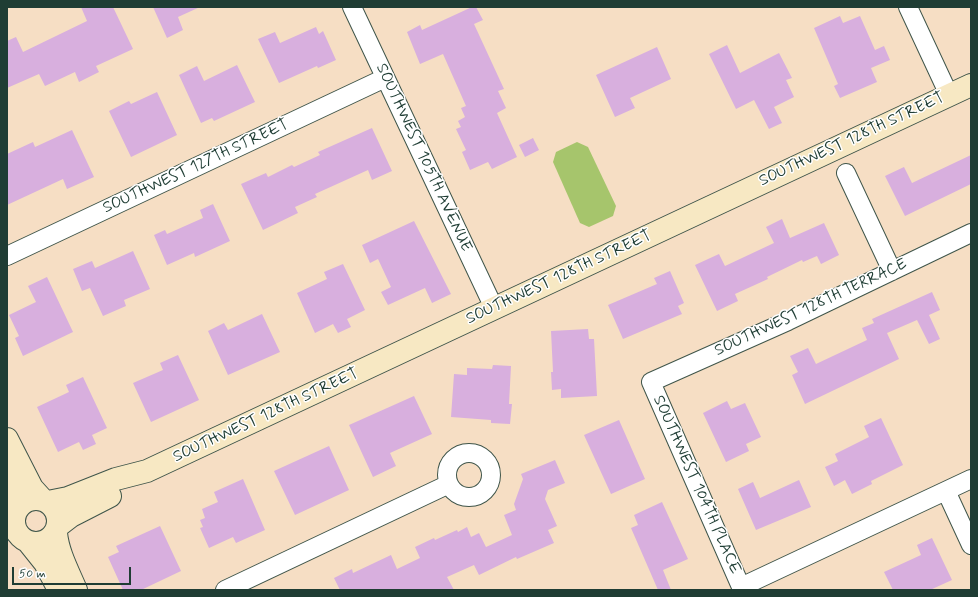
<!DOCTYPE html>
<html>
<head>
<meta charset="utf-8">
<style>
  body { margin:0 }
  #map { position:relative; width:978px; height:597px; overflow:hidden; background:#f6dec4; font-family:Mynerve,sans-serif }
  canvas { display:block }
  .frame { position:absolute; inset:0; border:8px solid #1f3d34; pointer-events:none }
  .scale { position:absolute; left:12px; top:567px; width:119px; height:18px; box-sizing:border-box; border:2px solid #1f3d34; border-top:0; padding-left:5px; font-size:12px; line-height:14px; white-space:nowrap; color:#1f3d34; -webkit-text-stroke:3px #fff; paint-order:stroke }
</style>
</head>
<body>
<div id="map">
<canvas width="978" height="597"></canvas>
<div class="frame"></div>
<div class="scale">50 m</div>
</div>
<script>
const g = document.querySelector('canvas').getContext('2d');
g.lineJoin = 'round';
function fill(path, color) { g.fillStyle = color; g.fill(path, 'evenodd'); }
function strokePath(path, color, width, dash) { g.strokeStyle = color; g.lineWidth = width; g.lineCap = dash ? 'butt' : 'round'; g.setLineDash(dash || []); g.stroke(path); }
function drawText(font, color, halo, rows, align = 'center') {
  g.font = font + ' Mynerve,sans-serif'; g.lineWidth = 3; g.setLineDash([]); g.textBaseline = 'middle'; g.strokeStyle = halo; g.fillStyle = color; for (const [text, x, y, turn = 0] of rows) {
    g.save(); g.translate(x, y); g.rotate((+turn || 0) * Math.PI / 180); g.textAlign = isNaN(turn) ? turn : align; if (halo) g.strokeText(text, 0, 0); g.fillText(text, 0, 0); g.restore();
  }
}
fill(new Path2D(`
  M577,142L588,147L616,206L613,216L589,227L580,223L553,162L556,152Z`), '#a6c56c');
fill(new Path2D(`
  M81,7H113L133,49L96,66L99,72L79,82L75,72L45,86L39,74L7,88V41L16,37L23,52L87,21Z
  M153,7H200L178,17L183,30L167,38Z
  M472,7H476L483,20L474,24L504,89L498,91L506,108L497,113L517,157L492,169L488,162L470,170L462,152L466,150L456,129L461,127L458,121L465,117L461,108L466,106L443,54L420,64L407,32L420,25L422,30Z
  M840,16L843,23L860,16L875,50L884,46L890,60L871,68L877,82L840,98L834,86L838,84L814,28Z
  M316,27L319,34L323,31L336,60L318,68L317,66L279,83L258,39L275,32L280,43Z
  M727,45L740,73L779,53L792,78L786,80L794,97L774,107L782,123L769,129L754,100L736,109L709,54Z
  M657,47L671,79L630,98L635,108L615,117L596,75Z
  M237,65L255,102L214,121L212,118L201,123L179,75L197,66L204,81Z
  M157,92L177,135L131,157L109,111L129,101L131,104Z
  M372,128L392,171L372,180L368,170L315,194L317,197L295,207L298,213L263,230L241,184L266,173L268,177L292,165L294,167L320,155L318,152Z
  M72,130L94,177L67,189L63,179L7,205V154L33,142L35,147Z
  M533,138L539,150L525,157L519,145Z
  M971,155V184L905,216L885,176L904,167L912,183Z
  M213,204L230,241L195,257L194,253L167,265L154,235L165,230L167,234L203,218L200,210Z
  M782,219L790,238L824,223L839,255L821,264L817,256L803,262L802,260L767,277L768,279L735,294L738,301L717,311L695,265L719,254L725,266L774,243L766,227Z
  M414,221L451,294L432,303L425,288L388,305L381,292L391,287L378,259L370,263L362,245Z
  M133,251L150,289L124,300L126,306L103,316L90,288L82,291L73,269L92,261L95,268Z
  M343,264L365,310L347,319L351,327L338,333L333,324L315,333L297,293L327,279L324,272Z
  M670,271L684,303L678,306L682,314L623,339L608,305L657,284L654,278Z
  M47,277L73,332L23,356L15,338L19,336L9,315L36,302L28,286Z
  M932,292L940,310L929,315L940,339L929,344L917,320L887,333L899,359L805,404L792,375L798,372L790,356L808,348L816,364L867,340L862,328L874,323L872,319Z
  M262,314L280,352L228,375L208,331L224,323L228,330Z
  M588,329L589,339H594L597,396L561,398V389L552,390L551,372H553L551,331Z
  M178,355L199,400L151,422L133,383L163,370L160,363Z
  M493,365L511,366L509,404H512L510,424L491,423V420L451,417L454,374L467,375V368L492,369Z
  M83,377L107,428L92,435L96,444L83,450L79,442L58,452L37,407L69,392L66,385Z
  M414,396L432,434L390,453L396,466L373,477L349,425Z
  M727,401L731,409L745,403L761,437L746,444L749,451L726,462L703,413Z
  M881,418L903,465L871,481L872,484L852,494L845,480L834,486L825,467L838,461L835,454L869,437L864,426Z
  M619,420L645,479L611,494L584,435Z
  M329,446L349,490L295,515L274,471Z
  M555,460L565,483L548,490L545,499L557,526L548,530L554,543L517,559L516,557L479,575L474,565L447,577L454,590H340L334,578L352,569L353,573L391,555L397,569L420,558L415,547L434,538L435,540L457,530L458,532L467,527L471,537L479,533L486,547L512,535L504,515L516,510L514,504L523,479L521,474Z
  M243,479L265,530L236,543L233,537L209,548L200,528L203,527L200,520L205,518L202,509L218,502L214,492Z
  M799,480L811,507L756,530L738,489L753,482L760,498Z
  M662,502L688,559L663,570L671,590H658L631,528L638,525L634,515Z
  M160,526L181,571L141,590H123L108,557L119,552L116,546Z
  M932,538L952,580L930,590H893L884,572L921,555L917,545Z`), '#d8afde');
const street = new Path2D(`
  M352,7L494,308
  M908,7L949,95
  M846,173L892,271
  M971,233L788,321L651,382L741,587L971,479
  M7,256L385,78
  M447 475a22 22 0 1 1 44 0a22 22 0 1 1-44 0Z
  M946,491L971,545
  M225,590L449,484`);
const secondary = new Path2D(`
  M7,439L32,488L42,499
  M7,473L13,489L16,511
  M14 521a22 22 0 1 1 44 0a22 22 0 1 1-44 0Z
  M48,502L68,498L116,479L147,471L971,85
  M58,526L71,516L110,496
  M56,533C58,553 68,571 76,590
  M29,543L45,563L59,590`);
strokePath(street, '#3f554a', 20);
strokePath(secondary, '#3f554a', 24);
strokePath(street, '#fff', 18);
strokePath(secondary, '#f7e8c3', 22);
drawText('16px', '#1f3d34', '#fff', [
  ["SOUTHWEST 128TH STREET",852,140,-25],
  ["SOUTHWEST 105TH AVENUE",423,158,65],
  ["SOUTHWEST 127TH STREET",196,167,-25],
  ["SOUTHWEST 128TH STREET",559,278,-25],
  ["SOUTHWEST 128TH TERRACE",811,308,-25],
  ["SOUTHWEST 128TH STREET",266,416,-25],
  ["SOUTHWEST 104TH PLACE",696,485,66]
]);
</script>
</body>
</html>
